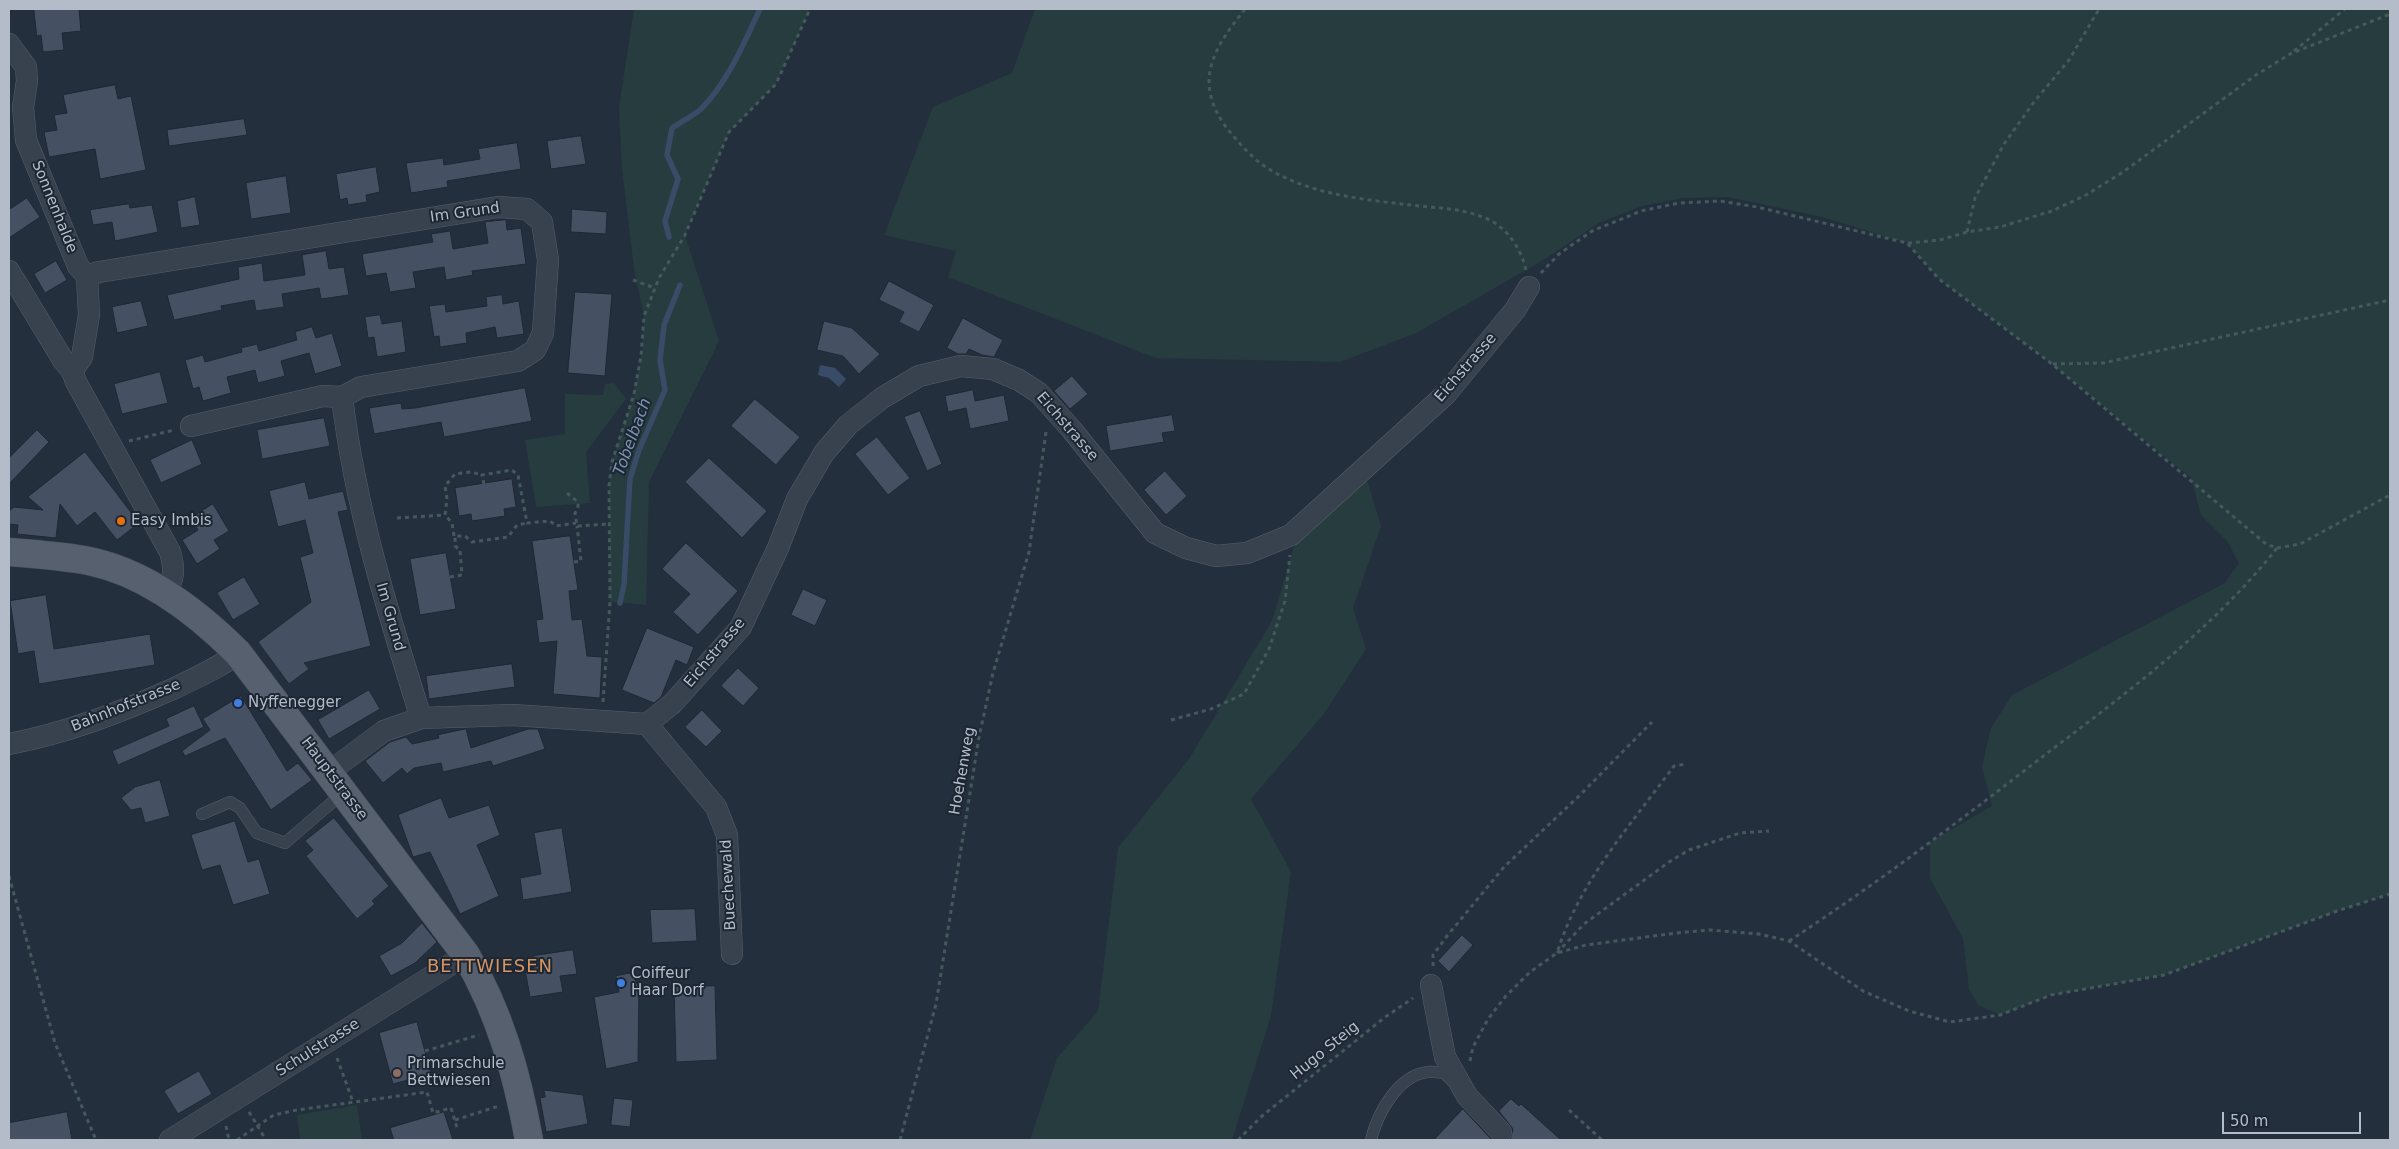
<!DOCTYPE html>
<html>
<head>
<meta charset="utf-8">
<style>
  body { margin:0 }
  #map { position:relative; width:2399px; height:1149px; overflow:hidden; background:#242f3e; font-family:"DejaVu Sans",sans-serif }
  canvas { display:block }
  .frame { position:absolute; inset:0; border:10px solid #b4bcc9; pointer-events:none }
  .scale { position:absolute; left:2222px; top:1112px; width:139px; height:22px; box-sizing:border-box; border:2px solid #b4bcc9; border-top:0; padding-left:6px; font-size:15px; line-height:18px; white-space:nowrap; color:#b4bcc9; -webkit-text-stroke:4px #1d2633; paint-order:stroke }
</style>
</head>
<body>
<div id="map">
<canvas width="2399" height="1149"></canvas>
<div class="frame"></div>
<div class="scale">50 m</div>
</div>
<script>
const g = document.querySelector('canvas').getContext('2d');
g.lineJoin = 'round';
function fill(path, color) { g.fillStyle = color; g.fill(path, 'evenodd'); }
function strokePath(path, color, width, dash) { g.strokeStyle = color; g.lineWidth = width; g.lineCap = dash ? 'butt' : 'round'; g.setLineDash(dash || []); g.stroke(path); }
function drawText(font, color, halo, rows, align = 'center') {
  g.font = font + ' "DejaVu Sans",sans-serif'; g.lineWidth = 4; g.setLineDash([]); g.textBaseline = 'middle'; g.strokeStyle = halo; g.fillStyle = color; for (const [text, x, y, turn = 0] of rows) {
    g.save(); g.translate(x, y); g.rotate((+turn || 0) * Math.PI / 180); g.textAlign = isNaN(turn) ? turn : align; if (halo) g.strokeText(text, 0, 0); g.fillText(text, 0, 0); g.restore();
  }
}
fill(new Path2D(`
  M634,9H810L776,84L729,132L685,235L719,341L649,482L646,605L610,602L609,486L612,462L634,394L641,356L644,316L634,269L622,168L619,108Z
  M1035,9H2390V894L2337,911L2164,975L2051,995L2000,1015L1978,1005L1969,989L1963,939L1930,878V842L1992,806L1982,766L1991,728L2012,695L2225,583L2239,563L2227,541L2201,515L2191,478L2052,364L1939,279L1907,243L1822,217L1728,197L1683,198L1642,206L1599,223L1545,259L1416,333L1340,362L1156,358L948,277L956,251L884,235L933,107L1012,73Z
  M614,383L626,399L586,452L590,503L536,507L525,440L565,434V394L603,395L605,384Z
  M1365,474L1381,526L1353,608L1366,649L1323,715L1251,799L1291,872L1271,1016L1232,1140H1030L1057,1058L1098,1011L1118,848L1189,759L1272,621L1299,531Z
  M357,1105L362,1140H300L297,1115Z`), '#263c3f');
fill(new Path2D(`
  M820,365L835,368L846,379L839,387L829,378L818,375Z`), '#394c67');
strokePath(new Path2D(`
  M669,237L665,221L678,179L667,155L672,128C681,122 693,116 701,109C728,82 744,43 760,9
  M620,603L624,584L630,479L639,450L665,390L660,360L664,325L680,285`), '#394c67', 5.5);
const building = new Path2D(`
  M34,9H79L81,31L62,33L64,50L43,52L41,35L37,36Z
  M115,85L118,99L131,96L146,170L100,179L95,149L49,157L44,132L57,130L54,115L67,113L63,95Z
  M244,119L247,135L169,146L167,130Z
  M581,136L586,164L551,169L547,141Z
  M517,143L521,169L447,181L448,187L411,193L406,163L443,158L444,165L480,159L478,149Z
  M376,167L380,192L366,195L367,202L348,205L347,198L340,200L336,174Z
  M286,176L291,213L251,219L246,183Z
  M195,197L200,225L181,228L177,201Z
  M27,198L40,217L9,238V210Z
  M129,204L130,208L152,205L158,232L115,241L112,222L93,225L90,210Z
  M572,209L607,212L606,234L571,232Z
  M506,220L507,230L521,228L526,264L472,271L473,275L446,280L444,267L413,272L416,288L390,292L386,273L366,276L362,254L433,242L431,234L450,231L453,249L488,243L485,222Z
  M326,251L329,269L344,267L349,295L321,299L319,288L282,294L284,307L256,311L254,300L221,306L222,310L174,320L167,295L239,279L238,267L262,263L264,281L305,275L302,255Z
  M56,261L67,280L45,293L34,274Z
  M889,281L934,305L919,332L899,322L904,312L879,300Z
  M575,292L612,294L605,376L568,373Z
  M502,295L503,304L519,301L524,334L497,338L495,327L466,333L467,343L440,347L439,336L434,337L429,306L445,304L446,312L487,306L486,297Z
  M141,301L148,326L117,333L112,307Z
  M380,315L382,324L402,321L406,352L377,357L374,337L368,338L365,317Z
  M963,318L1003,340L994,357L982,355L969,349L966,354H958L947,348Z
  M824,321L852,328L880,354L859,374L843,356L817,350Z
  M312,327L316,338L332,333L342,366L315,374L309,353L281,361L285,376L258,383L255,370L227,377L231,393L203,401L199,387L193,389L185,360L203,355L205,362L242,352L241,348L257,344L259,351L297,340L295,332Z
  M160,372L168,403L122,414L114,384Z
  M1072,376L1088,394L1070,409L1054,391Z
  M525,388L532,421L444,437L441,422L374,434L369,408L401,403L402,409L415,408Z
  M973,390L975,401L1004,395L1009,421L970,429L966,408L948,412L945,396Z
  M755,399L800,437L776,465L731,426Z
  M920,411L942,464L927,471L904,417Z
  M1172,415L1175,431L1162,433L1164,442L1110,451L1106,426Z
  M324,418L330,446L262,459L257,430Z
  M37,430L49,442L9,484V458Z
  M877,437L910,478L888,495L855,454Z
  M192,440L202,464L161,483L150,460Z
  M85,452L139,523L117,540L95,512L77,526L60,504L56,538L17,534L18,525L9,524V511L14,507L43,510L28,497Z
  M709,458L767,511L742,538L685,482Z
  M1165,471L1187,496L1166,515L1144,490Z
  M512,479L516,507L504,509L505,516L472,521L471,514L459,516L455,488Z
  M305,482L309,499L343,491L348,510L338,512L371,646L304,663L309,669L289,684L258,642L311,602L300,557L313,553L305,520L278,527L269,491Z
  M213,504L229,531L214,540L220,549L197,564L182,540L198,530L191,518Z
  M570,536L578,590L569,591L572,620L582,619L587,656L602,657L600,698L553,694L557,641L539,643L536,620L543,619L532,541Z
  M686,543L738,591L698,635L673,612L690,594L662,569Z
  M446,553L456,609L420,615L410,559Z
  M244,577L260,604L233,620L217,593Z
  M803,589L827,600L815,626L791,615Z
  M46,595L54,649L150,634L155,665L39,684L34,651L18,654L10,601Z
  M647,628L694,647L687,665L676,660L661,697L654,703L622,690Z
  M512,664L515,687L429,699L426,676Z
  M738,668L759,688L743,706L721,686Z
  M369,690L380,709L329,739L318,720Z
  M241,696L287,771L298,763L312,780L271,810L225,738L185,756L182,751L210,730L203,719Z
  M194,706L204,727L118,765L112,751L169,726L166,719Z
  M702,710L722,731L706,747L685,727Z
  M466,729L471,748L528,729H538L545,749L493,766L491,761L443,772L441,763L414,768L407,774L402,768L383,783L365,761L390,742L406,737L412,744L439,738L438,735Z
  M160,780L170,816L145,823L141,808L131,810L121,798L135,787Z
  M441,798L449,818L489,805L500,835L477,845L499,896L460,914L430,852L413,857L398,815Z
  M334,818L389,886L372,901L375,904L357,919L306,856L313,850L305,841Z
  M235,821L248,862L259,859L270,894L233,905L220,865L202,870L191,835Z
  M562,828L572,892L523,900L520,878L541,874L534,833Z
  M695,909L697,941L652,943L650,910Z
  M422,923L437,942L415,963L391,976L379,956L402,943Z
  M1462,935L1473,945L1449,972L1438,961Z
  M573,950L577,974L560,976L563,992L530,997L525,970L534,968L533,956Z
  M632,973L639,988L638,1062L606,1069L594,997L619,992L616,976Z
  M715,986L717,1060L676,1062L674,987Z
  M417,1022L431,1074L393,1084L379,1033Z
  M199,1071L212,1094L178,1114L164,1091Z
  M544,1090L583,1095L588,1124L546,1132L540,1098L545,1097Z
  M614,1098L633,1100L630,1127L611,1125Z
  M1511,1099L1519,1106L1521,1104L1561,1140H1510L1513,1129L1499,1111Z
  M1463,1109L1492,1140H1434Z
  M67,1112L72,1140H9V1123Z
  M444,1112L453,1140H394L390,1128Z`);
fill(building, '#455162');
strokePath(building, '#1f2835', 1);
const service = new Path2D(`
  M202,814L230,802L240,808L257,833L285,843L344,792
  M1371,1140C1377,1114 1398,1075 1428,1072C1433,1071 1439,1073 1444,1073L1453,1082`);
const minor = new Path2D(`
  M9,44L26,67L27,81L23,107L26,140L78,266L87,276L89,315L82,357L72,371
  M9,271L63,360L72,371L76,382L170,552C175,569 174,578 166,594
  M87,276L99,272L498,207L527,209L542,222L548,260L543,333L535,350L518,361L361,387L342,397C355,507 388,613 421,718
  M191,426L323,396L342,397
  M647,724L716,807L727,835L732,954
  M9,744C67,733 121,712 175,688C197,677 219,668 238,653
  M329,772L384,731L421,718L513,715L647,724L672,704L741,627L778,548L797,499L824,453L848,425L882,398L919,376L961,366L993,369L1019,380L1039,393L1072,430L1155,533L1186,548L1216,556L1247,553L1291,535L1446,394L1515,310L1529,287
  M1431,985L1445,1057L1467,1096L1501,1132
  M170,1140L466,955`);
const primary = new Path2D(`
  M9,552C35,554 63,556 89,561C147,573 197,612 238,653L466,955C500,1013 517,1074 529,1140`);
strokePath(service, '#565f6c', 12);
strokePath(minor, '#565f6c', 22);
strokePath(primary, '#414a57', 29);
strokePath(new Path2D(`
  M1245,9C1215,47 1192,80 1226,127C1238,142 1252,159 1269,169C1309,194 1365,200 1411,205C1436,208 1461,208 1485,218C1506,226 1521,248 1526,270
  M2294,51L2345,9
  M1967,232L1975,198L2004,144L2034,102L2069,60L2099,9
  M1908,243L1940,240L1967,232L2000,227L2052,211L2086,195L2123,172L2256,75L2290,54L2390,14
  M1541,273L1559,254L1592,231L1641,211L1679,203L1720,201L1757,207L1907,243L1939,279L2052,364L2266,544L2277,548L2300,544L2390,495
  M633,280L655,288
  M2053,364L2103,363L2390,300
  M129,441L174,430
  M484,484L482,475L512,470L518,475L527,523L550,521L556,526L576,523
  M567,493L578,502V508L575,513L577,526L609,524
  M397,518L445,515
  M454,536L452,523L445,515L447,499L445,486L455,474L471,472L482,475
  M574,562L581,561L577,526
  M450,577L462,575L460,550L455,546V536H465L472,542L508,537L517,525L527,523
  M603,702L610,602L609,486L612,462L634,394L641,356L644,316L659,278L685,235L729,132L776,84L810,9
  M1171,720L1211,709L1244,694L1269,649L1285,601L1290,555
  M9,876L55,1043L96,1140
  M1789,941C1878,883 1962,819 2046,754C2128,692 2213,629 2277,548
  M1558,950C1580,881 1632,823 1674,766L1686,764
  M1557,953L1584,924L1669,862L1689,850L1740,833L1769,831
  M1433,966V955L1447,936L1504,867L1580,795L1652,722
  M425,1051L479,1035
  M337,1058L353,1102
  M1470,1061L1473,1047L1488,1019L1505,997L1530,972L1557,953L1586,945L1676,933L1710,930L1759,934L1789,941L1863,991L1909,1011L1950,1022L2000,1015L2051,995L2164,975L2337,911L2390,894
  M1569,1110L1602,1140
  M249,1112L266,1140
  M455,1120L499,1106
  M226,1126L229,1140
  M237,1140L274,1115L297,1110L427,1092L433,1113L451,1108L458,1131
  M900,1140L936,1004L979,737L993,673L1029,552L1046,432
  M1238,1140L1262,1116L1384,1018L1413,998`), '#44595c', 3, [4, 4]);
strokePath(service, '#38414e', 11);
strokePath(minor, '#38414e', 21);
strokePath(primary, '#56606e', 28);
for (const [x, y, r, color] of [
  [121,521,5,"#e8710a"],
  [238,703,5,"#3f7fe0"],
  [621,983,5,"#3f7fe0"],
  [397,1073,5,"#8d6e63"]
]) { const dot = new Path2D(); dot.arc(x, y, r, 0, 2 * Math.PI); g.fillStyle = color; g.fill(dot); strokePath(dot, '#1d2633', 2); }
drawText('15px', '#b4bcc9', '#1d2633', [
  ["Sonnenhalde",54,207,68],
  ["Im Grund",465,213,-8],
  ["Eichstrasse",1466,368,-49],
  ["Eichstrasse",1067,427,49],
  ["Im Grund",390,617,74],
  ["Eichstrasse",715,653,-50],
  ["Bahnhofstrasse",126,706,-22],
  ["Hoehenweg",963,771,-80],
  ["Hauptstrasse",334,779,53],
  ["Buechewald",729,885,-93],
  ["Schulstrasse",318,1048,-32],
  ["Hugo Steig",1325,1051,-39]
]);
drawText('15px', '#b4bcc9', '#1d2633', [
  ["Easy Imbis",131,521],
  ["Nyffenegger",248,703],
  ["Coiffeur",631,974],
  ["Haar Dorf",631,991],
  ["Primarschule",407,1064],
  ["Bettwiesen",407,1081]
], 'left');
drawText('italic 16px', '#7c92b1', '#1d2633', [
  ["Tobelbach",633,437,-70]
]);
g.letterSpacing = '1px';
drawText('18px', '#d59563', '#1d2633', [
  ["BETTWIESEN",490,967]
]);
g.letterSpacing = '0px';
</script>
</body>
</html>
